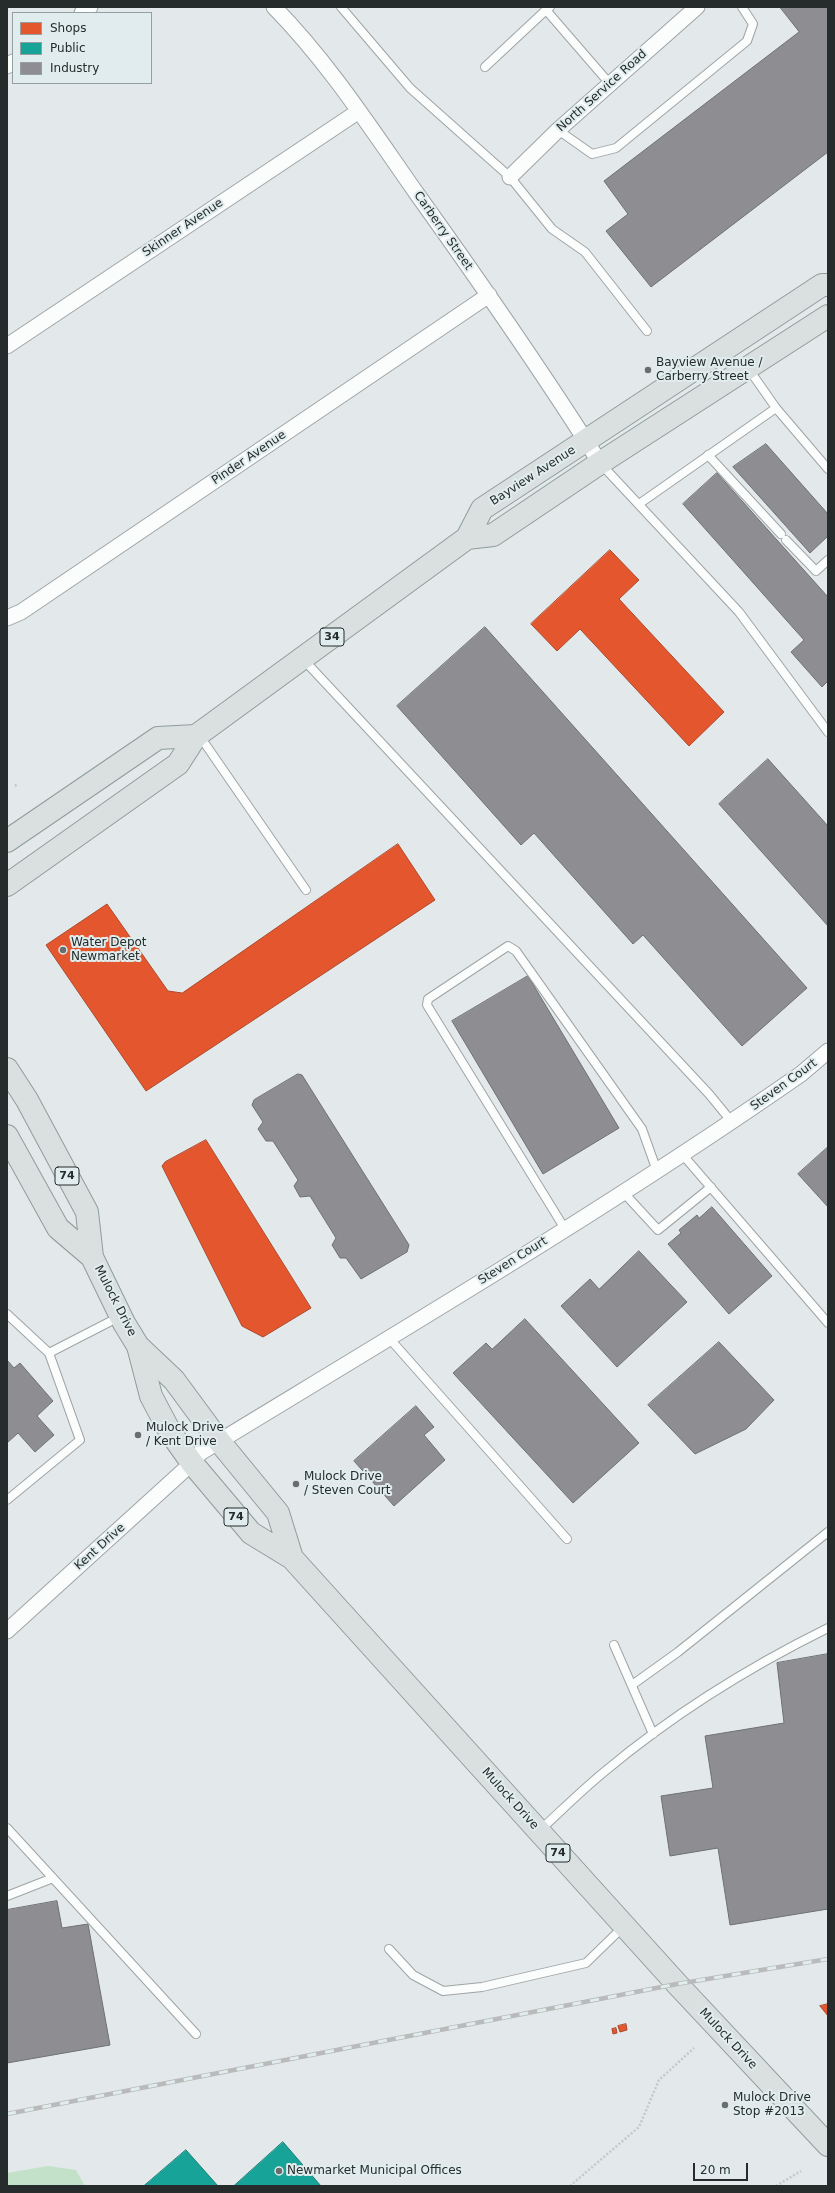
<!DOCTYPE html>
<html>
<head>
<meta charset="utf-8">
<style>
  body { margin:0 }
  #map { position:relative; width:835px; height:2193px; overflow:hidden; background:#e3e9ea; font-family:"DejaVu Sans",sans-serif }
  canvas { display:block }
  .frame { position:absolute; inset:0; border:8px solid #262b2b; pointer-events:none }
  .legend { position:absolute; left:12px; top:12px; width:140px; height:72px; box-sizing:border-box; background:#e0eced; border:1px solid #969f9f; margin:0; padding:5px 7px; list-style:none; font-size:12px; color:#262b2b }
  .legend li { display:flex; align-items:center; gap:8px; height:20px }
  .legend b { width:20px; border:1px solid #969f9f }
  .scale { position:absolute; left:693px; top:2163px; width:55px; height:18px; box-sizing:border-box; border:2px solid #262b2b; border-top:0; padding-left:5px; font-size:12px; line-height:14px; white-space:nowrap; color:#262b2b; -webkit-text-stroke:3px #e0eced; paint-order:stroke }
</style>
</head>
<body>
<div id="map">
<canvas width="835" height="2193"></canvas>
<div class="frame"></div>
<ul class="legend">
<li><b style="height:11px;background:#e4572e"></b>Shops</li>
<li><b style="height:11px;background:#17a398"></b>Public</li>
<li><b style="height:11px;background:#8d8d92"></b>Industry</li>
</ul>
<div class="scale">20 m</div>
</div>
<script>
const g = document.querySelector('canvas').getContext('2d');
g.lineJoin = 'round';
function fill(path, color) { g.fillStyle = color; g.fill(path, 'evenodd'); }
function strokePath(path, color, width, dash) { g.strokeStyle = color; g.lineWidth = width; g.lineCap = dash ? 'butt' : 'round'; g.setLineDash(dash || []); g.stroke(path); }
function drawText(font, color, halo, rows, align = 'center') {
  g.font = font + ' "DejaVu Sans",sans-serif'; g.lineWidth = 4; g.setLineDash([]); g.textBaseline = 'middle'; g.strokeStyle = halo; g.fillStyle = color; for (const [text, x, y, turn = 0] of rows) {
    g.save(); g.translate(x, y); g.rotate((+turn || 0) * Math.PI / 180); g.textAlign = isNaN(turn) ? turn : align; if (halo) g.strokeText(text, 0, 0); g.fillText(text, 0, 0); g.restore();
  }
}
fill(new Path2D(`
  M48,2166L76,2170L85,2186H7V2173Z`), '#c3e1c9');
const shops = new Path2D(`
  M610,550L639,580L619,599L724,712L689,746L580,629L557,651L531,624Z
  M398,844L435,900L146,1091L46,945L107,904L168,991L182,993Z
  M206,1140L311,1308L263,1337L242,1326L162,1166L165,1162Z
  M828,2004V2016L820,2006Z
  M626,2024L627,2030L620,2032L618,2026Z
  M616,2028L617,2033L613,2034L612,2029Z`);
fill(shops, '#e4572e');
strokePath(shops, '#ab4a2d', 1);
const public = new Path2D(`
  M283,2142L321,2186H234Z
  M186,2150L218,2186H144Z`);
fill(public, '#17a398');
strokePath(public, '#1c7f77', 1);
const industry = new Path2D(`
  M780,7H828V152L651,287L606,231L628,214L604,181L799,32Z
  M766,444L828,514V536L810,553L733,467Z
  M717,473L828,597V681L822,687L791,652L804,640L683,504Z
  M485,627L807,988L742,1046L643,935L633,944L534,833L521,845L397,706Z
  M768,759L828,826V926L719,804Z
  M528,976L619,1128L543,1174L452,1021Z
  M298,1074L302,1075L409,1245L407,1252L361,1279L346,1258H340L332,1245L336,1238L310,1196L300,1197L294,1186L298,1180L273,1141H266L258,1129L263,1122L252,1105L254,1100Z
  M828,1147V1207L798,1174Z
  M712,1207L772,1276L729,1314L668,1244L681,1233L679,1230L697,1215L699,1218Z
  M639,1251L687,1302L617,1367L561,1306L590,1279L599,1289Z
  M525,1319L639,1443L573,1503L453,1373L486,1343L492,1349Z
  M719,1342L774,1400L746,1429L695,1454L648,1405Z
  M7,1360L14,1368L20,1363L53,1401L37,1416L54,1435L35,1452L18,1433L7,1443Z
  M416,1406L434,1427L424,1435L445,1460L394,1506L354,1461Z
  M828,1654V1909L730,1925L718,1848L670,1856L661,1796L713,1788L705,1736L784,1723L777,1663Z
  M57,1901L62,1928L88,1924L110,2045L7,2063V1910Z`);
fill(industry, '#8d8d92');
strokePath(industry, '#6e7073', 1);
const service = new Path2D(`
  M341,7L410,88L510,177L552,229L585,252L647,331
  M550,7L546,10L610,84
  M485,67L546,10
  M558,130L592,154L616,148L747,41L753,24L742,7
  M748,368L776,408L828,469
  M708,455L781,534
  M600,463L739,612L828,732
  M639,504L776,408
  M786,540L816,571L828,560
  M303,659L709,1094L732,1122
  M199,735L306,890
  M682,1154L828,1323
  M624,1193L658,1230L711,1187
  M565,1229L427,1005L428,999L508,946L516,951L642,1129L657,1171
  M7,1314L49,1353L80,1440L7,1500
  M389,1338L567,1539
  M49,1353L119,1317
  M614,1645L653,1734
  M632,1685L678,1652L828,1532
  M7,1828L196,2034
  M539,1831C561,1811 582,1790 604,1772C672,1715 749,1667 828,1628
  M7,1896L53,1878
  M389,1949L413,1975L443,1991L482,1987L586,1963L623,1927`);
const minor = new Path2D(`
  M274,7C329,63 372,130 417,194C480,282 542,371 600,463
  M82,13L90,7
  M7,66L13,62
  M510,177L558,130L697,7
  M7,346L359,111
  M7,618L21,612L489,295
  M7,1631L192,1463L200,1453C402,1330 607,1209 801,1074L828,1051`);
const primary = new Path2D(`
  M467,538L493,535L600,463L828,316
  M7,841L158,738L196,736
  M7,885L178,764L196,736L467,538L482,509L822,285H828
  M7,1069L27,1100L87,1212L92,1257L124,1323L138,1346L174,1380L219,1441L278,1513L292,1558
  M7,1136L58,1228L92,1257
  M138,1346L151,1396L170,1432L192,1463L251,1533L292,1558L677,1984L828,2145`);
strokePath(service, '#9fa4a5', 10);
strokePath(minor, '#9fa4a5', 17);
strokePath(primary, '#8d9d9a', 24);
strokePath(new Path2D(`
  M15,786L17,784
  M570,2186L639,2127L659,2080L694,2048
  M776,2186L801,2171`), '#c4c8c8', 2.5, [2, 2]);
strokePath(service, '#fbfcfc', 8);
strokePath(minor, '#fbfcfc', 15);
strokePath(primary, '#d9e0df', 22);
const rail = new Path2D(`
  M7,2114L677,1984L828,1959`);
strokePath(rail, '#b9baba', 4.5);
strokePath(rail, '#e0eced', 3, [9]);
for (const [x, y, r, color] of [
  [648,370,4,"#686e6e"],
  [63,950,4,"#686e6e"],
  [138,1435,4,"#686e6e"],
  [296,1484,4,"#686e6e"],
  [725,2105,4,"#686e6e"],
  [279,2171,4,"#686e6e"]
]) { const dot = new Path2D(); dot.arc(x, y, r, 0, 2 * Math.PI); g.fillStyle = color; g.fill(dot); strokePath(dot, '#e0eced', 1.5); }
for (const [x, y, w] of [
  [332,637,24],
  [67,1176,24],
  [236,1517,24],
  [558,1853,24]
]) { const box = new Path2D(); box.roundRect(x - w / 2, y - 9, w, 18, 3); g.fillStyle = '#e0eced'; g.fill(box); strokePath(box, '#262b2b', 1); }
drawText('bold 11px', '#262b2b', null, [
  ["34",332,637],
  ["74",67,1176],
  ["74",236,1517],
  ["74",558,1853]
]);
drawText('12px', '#262b2b', '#e0eced', [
  ["North Service Road",602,91,-42],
  ["Skinner Avenue",183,228,-34],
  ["Carberry Street",443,231,55],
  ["Pinder Avenue",249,458,-34],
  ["Bayview Avenue",533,476,-33],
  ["Steven Court",784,1085,-36],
  ["Steven Court",513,1261,-32],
  ["Mulock Drive",115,1301,63],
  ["Kent Drive",100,1547,-42],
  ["Mulock Drive",510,1799,48],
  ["Mulock Drive",728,2039,47]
]);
drawText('12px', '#262b2b', '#e0eced', [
  ["Bayview Avenue /",656,363],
  ["Carberry Street",656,377],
  ["Water Depot",71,943],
  ["Newmarket",71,957],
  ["Mulock Drive",146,1428],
  ["/ Kent Drive",146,1442],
  ["Mulock Drive",304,1477],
  ["/ Steven Court",304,1491],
  ["Mulock Drive",733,2098],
  ["Stop #2013",733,2112],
  ["Newmarket Municipal Offices",287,2171]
], 'left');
</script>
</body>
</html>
